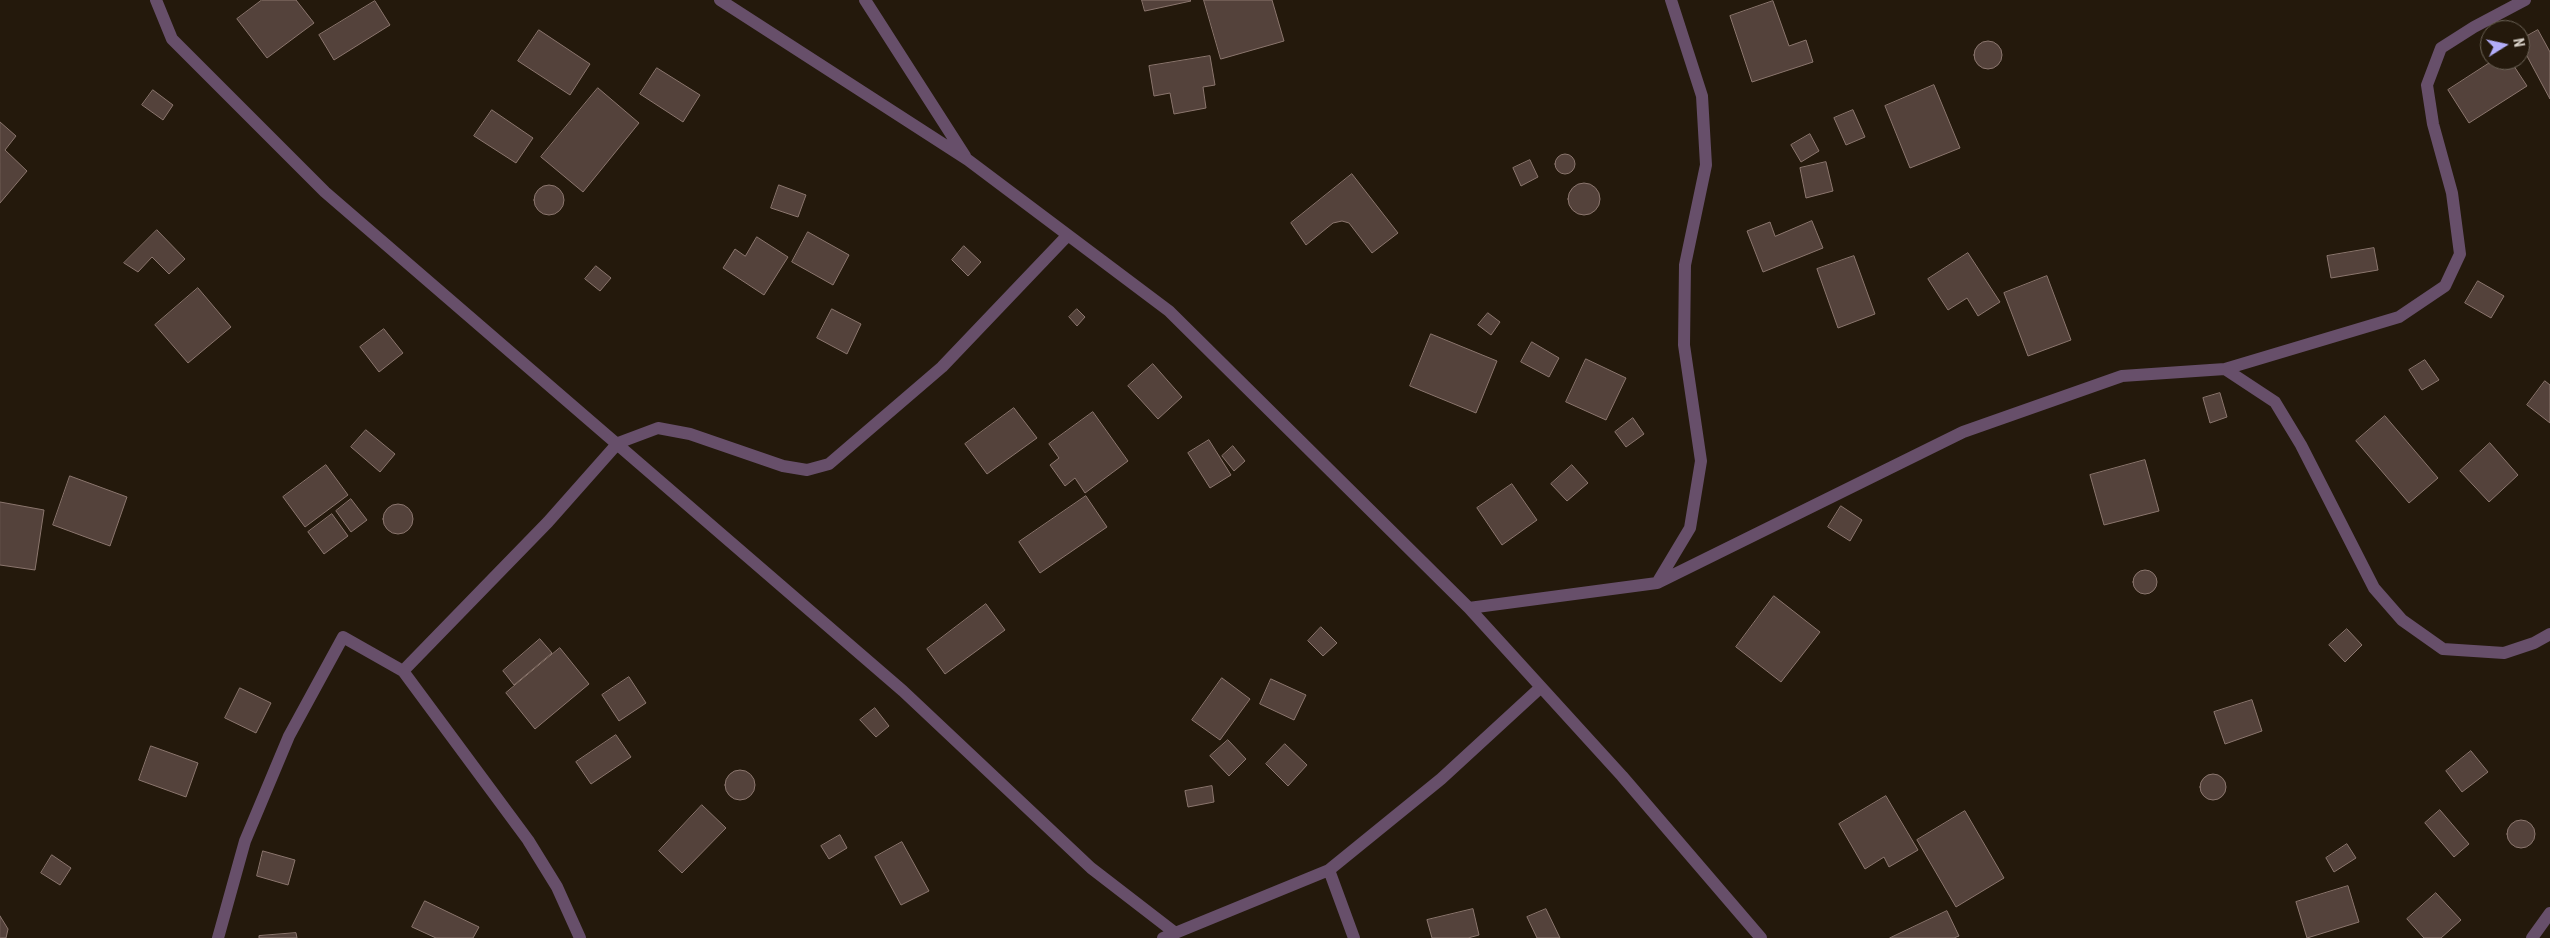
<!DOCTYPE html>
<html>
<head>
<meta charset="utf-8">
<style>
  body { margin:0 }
  #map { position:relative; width:2550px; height:938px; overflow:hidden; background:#24190c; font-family:"Roboto Condensed",sans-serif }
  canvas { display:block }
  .north { position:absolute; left:2480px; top:20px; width:50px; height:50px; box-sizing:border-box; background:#24190c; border:1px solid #6c6357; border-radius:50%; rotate:80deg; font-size:14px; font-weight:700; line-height:20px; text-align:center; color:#d8d1c8 }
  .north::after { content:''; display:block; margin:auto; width:18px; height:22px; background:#b2adf9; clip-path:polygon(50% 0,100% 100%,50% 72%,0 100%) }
</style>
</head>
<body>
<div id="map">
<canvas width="2550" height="938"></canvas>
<div class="north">N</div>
</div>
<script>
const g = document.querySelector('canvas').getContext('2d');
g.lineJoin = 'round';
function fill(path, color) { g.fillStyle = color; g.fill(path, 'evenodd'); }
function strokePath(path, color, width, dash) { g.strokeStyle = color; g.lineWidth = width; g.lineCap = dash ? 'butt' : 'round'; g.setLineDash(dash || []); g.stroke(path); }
const building = new Path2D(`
  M262,0H296L314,23L267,58L237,19Z
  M1142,0H1190L1191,1L1145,11Z
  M1204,0H1272L1284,41L1221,59Z
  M375,1L390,25L334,60L319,35Z
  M1773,1L1789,46L1806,40L1813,62L1752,82L1730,16Z
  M539,30L590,64L570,95L518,61Z
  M2538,30L2550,52V99L2520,43V40Z
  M1974 55a14 14 0 1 1 28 0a14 14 0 1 1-28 0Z
  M1210,56L1215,85L1203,87L1206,108L1174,114L1170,93L1154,96L1149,66Z
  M2494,60H2510L2527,86L2469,123L2448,90Z
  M657,68L700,95L683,122L640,94Z
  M1934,85L1960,148L1910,168L1885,106Z
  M598,88L639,123L583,192L541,157Z
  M153,90L173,105L163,120L142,105Z
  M492,110L533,138L516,163L474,136Z
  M1853,110L1865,137L1846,145L1834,118Z
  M0,122L16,136L5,150L27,171L0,203Z
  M1810,134L1819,151L1801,162L1791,145Z
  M1555 164a10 10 0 1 1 20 0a10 10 0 1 1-20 0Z
  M1530,160L1538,177L1521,186L1513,168Z
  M1826,162L1833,191L1806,198L1800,168Z
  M1352,174L1398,233L1372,253L1349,223L1342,221L1333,223L1306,245L1291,223Z
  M1568 199a16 16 0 1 1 32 0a16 16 0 1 1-32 0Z
  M534 200a15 15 0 1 1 30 0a15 15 0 1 1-30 0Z
  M779,185L806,195L798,217L771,208Z
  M1812,221L1823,248L1763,272L1747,231L1770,222L1775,236Z
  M157,230L185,259L169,274L152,257L138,272L124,263Z
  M808,232L849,255L833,285L792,262Z
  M757,237L788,257L764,295L723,268L735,249L745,256Z
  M964,246L981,262L968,276L952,260Z
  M2374,248L2378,270L2331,278L2327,256Z
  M1968,253L2000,302L1978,316L1967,298L1948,310L1928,279Z
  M1854,256L1875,314L1838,328L1817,269Z
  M596,266L611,278L600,291L585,279Z
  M2047,276L2071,340L2028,356L2004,293Z
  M2478,281L2504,296L2491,318L2465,303Z
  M198,288L231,327L188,363L155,325Z
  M832,309L861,324L847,354L817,338Z
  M1077,309L1085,317L1077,326L1069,317Z
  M1488,313L1500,322L1491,335L1478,325Z
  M384,329L403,353L379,372L360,347Z
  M1431,334L1497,361L1476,413L1410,386Z
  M1532,342L1559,358L1549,377L1521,362Z
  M1586,359L1626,378L1606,420L1566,402Z
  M2425,360L2439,380L2422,390L2409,370Z
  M1153,364L1182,397L1158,419L1128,386Z
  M2545,381L2550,385V423L2527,405Z
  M2220,393L2227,417L2210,423L2203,398Z
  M1014,408L1037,438L987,474L965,444Z
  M1093,412L1128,461L1085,493L1075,478L1065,486L1050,465L1059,458L1049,444Z
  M2385,416L2438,478L2409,503L2356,441Z
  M1633,418L1644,434L1626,447L1615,432Z
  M366,430L395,454L380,472L351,447Z
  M1209,440L1231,475L1210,488L1188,453Z
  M2490,443L2518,475L2489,502L2460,471Z
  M1233,446L1245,461L1234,471L1222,456Z
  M2145,460L2159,511L2104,525L2090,475Z
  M326,465L348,495L305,527L283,497Z
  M1572,465L1588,483L1567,501L1551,484Z
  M70,476L127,497L110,546L53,525Z
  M1512,484L1537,520L1502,545L1477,508Z
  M1086,496L1107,527L1040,573L1019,542Z
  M351,499L367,520L351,532L336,511Z
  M0,502L44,510L35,570L0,565Z
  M383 519a15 15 0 1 1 30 0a15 15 0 1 1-30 0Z
  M1841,506L1862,520L1850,541L1828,527Z
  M332,514L348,536L324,554L308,532Z
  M2133 582a12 12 0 1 1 24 0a12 12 0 1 1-24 0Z
  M1774,596L1820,632L1781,682L1736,647Z
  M986,604L1005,630L945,674L927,649Z
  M1321,627L1337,643L1323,656L1308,641Z
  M2347,629L2362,645L2345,662L2329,645Z
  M540,639L552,653L514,685L503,671Z
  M560,648L589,684L535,729L506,693Z
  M629,677L646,703L619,721L602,695Z
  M1222,678L1250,699L1220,740L1192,720Z
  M1271,679L1306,695L1294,720L1260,704Z
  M240,688L271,703L256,733L225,718Z
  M2252,700L2262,731L2225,744L2214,712Z
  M875,708L889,726L876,737L860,720Z
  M616,735L631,757L591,784L576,762Z
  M1228,740L1246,759L1229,776L1210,756Z
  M1285,744L1307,765L1288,786L1266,764Z
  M151,746L198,763L186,797L139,780Z
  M2471,751L2488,772L2462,792L2446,771Z
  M725 785a15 15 0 1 1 30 0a15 15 0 1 1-30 0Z
  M2200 787a13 13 0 1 1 26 0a13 13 0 1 1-26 0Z
  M1212,786L1214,802L1188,807L1185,791Z
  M1886,796L1918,850L1889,867L1884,857L1865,869L1839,824Z
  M702,805L726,828L682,873L659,851Z
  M2440,810L2469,844L2454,857L2425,823Z
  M1965,811L2004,878L1956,907L1917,840Z
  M2507 834a14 14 0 1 1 28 0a14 14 0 1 1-28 0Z
  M840,835L847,848L829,859L821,846Z
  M902,842L929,891L901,905L875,857Z
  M2347,844L2356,858L2334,872L2326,858Z
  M263,851L295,860L288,885L257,876Z
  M52,855L71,868L60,885L41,873Z
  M2348,886L2359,922L2307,938L2296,902Z
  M2436,893L2461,920L2441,938H2424L2407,919Z
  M425,901L479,927L473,938H436L412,927Z
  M1473,909L1479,935L1468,938H1432L1427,920Z
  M1546,909L1560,938H1537L1527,917Z
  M1947,911L1959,936L1954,938H1890Z
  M0,916L8,929L6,938H0Z
  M296,933L297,938H259V936Z`);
fill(building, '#54423b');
strokePath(building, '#8b766e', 1);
strokePath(new Path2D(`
  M156,0L172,39L325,192L903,691L1091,868L1174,932
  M720,0L968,160L1169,311L1469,608L1622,776L1761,938
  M865,0L965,156
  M2525,0L2474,27L2441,48L2427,85L2433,124L2452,193L2460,254L2445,286L2399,317L2225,369L2275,402L2301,445L2374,588L2402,620L2443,649L2504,653L2534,643L2550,634
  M1657,583L1690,528L1701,461L1684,345L1685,265L1706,165L1702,96L1671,0
  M1469,608L1657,583L1963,432L2122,376L2225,369
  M403,671L528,840L557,887L580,938
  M218,938L245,841L289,736L343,637L403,671L548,522L618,443L658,428L690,434L783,466L807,470L829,464L942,367L1067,236
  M1163,938L1329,870
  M1354,938L1329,870L1441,779L1540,688
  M2532,938L2550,913`), '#674f6a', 12);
</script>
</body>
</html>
